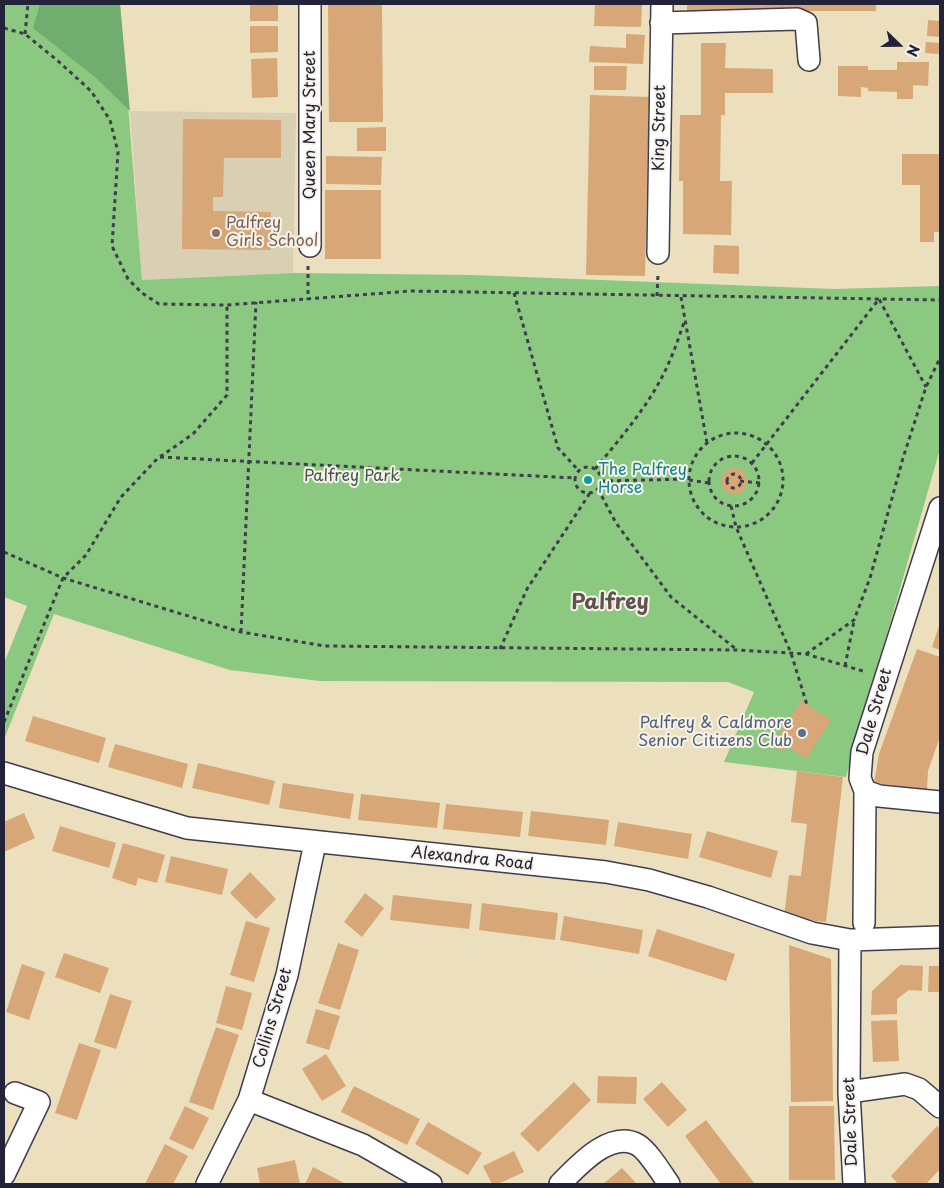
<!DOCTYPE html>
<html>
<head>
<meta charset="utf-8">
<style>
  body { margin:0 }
  #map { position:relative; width:944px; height:1188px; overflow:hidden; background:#ebdfbd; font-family:"Playpen Sans",sans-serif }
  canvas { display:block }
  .frame { position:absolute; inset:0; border:5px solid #22223b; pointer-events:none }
  .north { position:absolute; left:874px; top:20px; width:50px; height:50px; -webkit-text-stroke:4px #f7f3e8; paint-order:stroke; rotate:112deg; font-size:14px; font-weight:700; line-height:20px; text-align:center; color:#22223b }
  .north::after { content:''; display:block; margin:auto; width:18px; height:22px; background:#22223b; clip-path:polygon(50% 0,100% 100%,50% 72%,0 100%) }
</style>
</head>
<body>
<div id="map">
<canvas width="944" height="1188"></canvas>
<div class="frame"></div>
<div class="north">N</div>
</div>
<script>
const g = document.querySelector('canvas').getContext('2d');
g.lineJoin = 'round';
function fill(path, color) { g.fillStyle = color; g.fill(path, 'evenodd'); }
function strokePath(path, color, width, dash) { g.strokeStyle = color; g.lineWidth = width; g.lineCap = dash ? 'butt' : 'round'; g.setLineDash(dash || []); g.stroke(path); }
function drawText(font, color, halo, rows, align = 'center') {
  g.font = font + ' "Playpen Sans",sans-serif'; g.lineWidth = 4; g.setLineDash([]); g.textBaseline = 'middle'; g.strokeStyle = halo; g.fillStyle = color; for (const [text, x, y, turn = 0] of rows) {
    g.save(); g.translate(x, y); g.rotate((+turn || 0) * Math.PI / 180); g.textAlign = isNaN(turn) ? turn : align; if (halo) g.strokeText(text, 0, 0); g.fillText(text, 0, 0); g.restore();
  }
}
fill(new Path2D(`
  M130,111L296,113L293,273L142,280Z`), '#d9cfb2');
fill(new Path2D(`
  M4,4H120L142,280L293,273L472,275L834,289L940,286V449L846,777L724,762L754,692L728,682L320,681L230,670L54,614L5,737L4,736V663L27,606L4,597Z`), '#8bc980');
fill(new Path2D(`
  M40,4H120L130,111L96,78L33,28Z`), '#70ad6e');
fill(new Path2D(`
  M250,4H278V21H250Z
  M328,4H382L383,122H329Z
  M595,4H642L641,27L594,26Z
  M687,4H876V11H687Z
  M928,20L940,21V37L927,36Z
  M250,26H278V52L250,53Z
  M626,34L645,35L643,64L589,62L590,46L626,48Z
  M926,42L940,43V54L925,53Z
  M701,43H726L725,68L773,69V93H725V115H721L720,181H732L731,235L683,234V181H679L680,115H701Z
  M277,58L278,97L252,98L251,59Z
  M897,62H929L928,86L913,85V99H897V92L868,91V88L861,87V97L838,96V66H868V70H897Z
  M594,66H627L626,90H594Z
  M590,95L649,97L645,276L586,275Z
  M183,119L281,120V158H224L223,197H213V211L271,212V250L182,249Z
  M386,127V151H357V128Z
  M902,154H940V232H934V242H920V185H902Z
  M326,156L382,157L381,185L326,184Z
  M325,190H381V259H325Z
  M714,245L739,246V274L713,273Z
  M721 481a13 13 0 1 1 26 0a13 13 0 1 1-26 0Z
  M940,623V650L932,647Z
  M917,649L940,657V737L928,771L927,789L874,783L879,754Z
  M801,701L831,720L806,759L787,746L783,752L772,746Z
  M33,716L106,738L99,763L25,741Z
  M115,744L188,764L182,788L108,767Z
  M198,763L275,781L269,805L192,788Z
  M797,771L843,777L826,922L784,917L789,875L801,876L807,824L791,822Z
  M283,783L354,794L350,819L279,808Z
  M361,794L440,803L437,828L358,820Z
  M446,804L523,812L520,837L443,829Z
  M531,811L609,820L606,845L528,836Z
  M24,813L35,838L4,852V822Z
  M618,822L692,834L688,859L614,846Z
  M60,826L116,843L109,868L52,851Z
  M707,831L778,851L771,878L699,857Z
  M123,843L165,855L157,883L138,878L136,886L112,878Z
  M171,856L228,869L222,895L165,882Z
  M250,872L276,899L256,919L230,893Z
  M365,893L384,908L362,937L344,922Z
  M393,895L472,904L469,929L390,920Z
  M482,903L558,913L555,940L479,930Z
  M564,916L643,930L639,954L560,940Z
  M246,921L270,928L254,982L230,975Z
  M657,929L735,954L726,981L648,956Z
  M338,943L359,950L340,1010L318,1003Z
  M789,945L831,959L833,1101L791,1102Z
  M64,953L109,968L100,993L55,977Z
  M22,964L45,972L29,1020L6,1012Z
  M900,965L923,966L922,991L909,990L897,999V1014L871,1015L872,991Z
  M929,966H940V992H928Z
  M226,986L252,993L242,1030L216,1023Z
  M110,994L132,1001L116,1049L94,1042Z
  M316,1009L340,1016L329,1050L306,1043Z
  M897,1020L899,1061L873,1062L871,1021Z
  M216,1027L239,1035L213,1110L189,1102Z
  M79,1043L101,1050L77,1120L55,1113Z
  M326,1054L346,1086L322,1101L302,1069Z
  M598,1076L637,1077L636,1104L597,1103Z
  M574,1082L591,1100L538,1152L520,1134Z
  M662,1082L687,1110L668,1127L643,1099Z
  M354,1086L420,1119L407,1145L341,1112Z
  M185,1106L209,1118L193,1150L169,1139Z
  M789,1106H834L835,1180H789Z
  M706,1120L755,1184H721L685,1136Z
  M428,1122L482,1153L468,1175L415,1144Z
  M937,1126L940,1129V1169L926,1184H898L891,1176Z
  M165,1144L188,1156L173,1184H145Z
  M514,1151L524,1172L498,1184H492L483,1166Z
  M295,1160L300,1184H260L257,1168Z
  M313,1167L346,1184H305Z
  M622,1168L637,1184H603Z`), '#d7a778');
const minor = new Path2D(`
  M310,4V246
  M661,23L797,19L806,23L809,60
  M658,253L662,4
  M4,773L187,828L606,872L649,880L708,897L812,933L850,940L940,937
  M865,791L879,796L940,802
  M864,923L865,791L860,778L862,752L940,508
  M850,940L849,1092L854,1184
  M849,1092L905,1084L919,1089L940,1107
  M249,1100L363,1145L431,1184
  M4,1175L39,1102L15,1093
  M207,1184L249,1100L287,975L315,843
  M560,1184C577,1167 610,1129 638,1145C648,1151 662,1174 669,1184`);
strokePath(minor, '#403e4e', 24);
strokePath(new Path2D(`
  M4,28L25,34L58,61L91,91L110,120L118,152L112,246L128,279L142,293L159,304L227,305L411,291L940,300
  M25,34L28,4
  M308,266V300
  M514,293L558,448L579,471
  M657,296L658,274
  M681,297L707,443
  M689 480a47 47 0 1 1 94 0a47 47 0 1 1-94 0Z
  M709 481a25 25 0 1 1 50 0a25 25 0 1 1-50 0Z
  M160,457L575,478
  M752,463L879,299L926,387
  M575 480a13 13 0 1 1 26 0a13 13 0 1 1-26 0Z
  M595,469C623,435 653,401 670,360C676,347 680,333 685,320
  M727 481a7 7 0 1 1 14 0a7 7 0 1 1-14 0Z
  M689,480L709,483
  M601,481L689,479
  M740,481L760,483
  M598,489L616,523L671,597L736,649
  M731,506L736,527L791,653L807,705
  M4,552L63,578L241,632L325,646L737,650L806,654L866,672
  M241,632L256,302
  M500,649L527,589L590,493
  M806,654L854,620L870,578L903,458L926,387L940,358
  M845,666L854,621
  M4,722L63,578L86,555L121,497L157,459L193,434L227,395V305`), '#403e4e', 3, [4, 4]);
strokePath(minor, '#fff', 21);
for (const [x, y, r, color] of [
  [216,233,5,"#8d6e63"],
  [588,480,5,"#0f9aa8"],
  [802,733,5,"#5c6f8a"]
]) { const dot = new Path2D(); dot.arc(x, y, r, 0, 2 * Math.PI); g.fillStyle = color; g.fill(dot); strokePath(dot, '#f7f3e8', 2); }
drawText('16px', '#22223b', '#f7f3e8', [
  ["Queen Mary Street",311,125,-90],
  ["King Street",660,128,-89],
  ["Dale Street",875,712,-74],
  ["Alexandra Road",472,859,6],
  ["Collins Street",273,1018,-74],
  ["Dale Street",851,1122,-92]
]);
drawText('16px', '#785e54', '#f7f3e8', [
  ["Palfrey",226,224],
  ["Girls School",226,242]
], 'left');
drawText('16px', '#0d838f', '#f7f3e8', [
  ["The Palfrey",598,471],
  ["Horse",598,489]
], 'left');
drawText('16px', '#425450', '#f7f3e8', [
  ["Palfrey Park",352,477]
]);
drawText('16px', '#4e5e75', '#f7f3e8', [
  ["Palfrey & Caldmore",792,724],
  ["Senior Citizens Club",792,742]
], 'right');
drawText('bold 21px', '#615150', '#f7f3e8', [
  ["Palfrey",610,603]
]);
</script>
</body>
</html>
